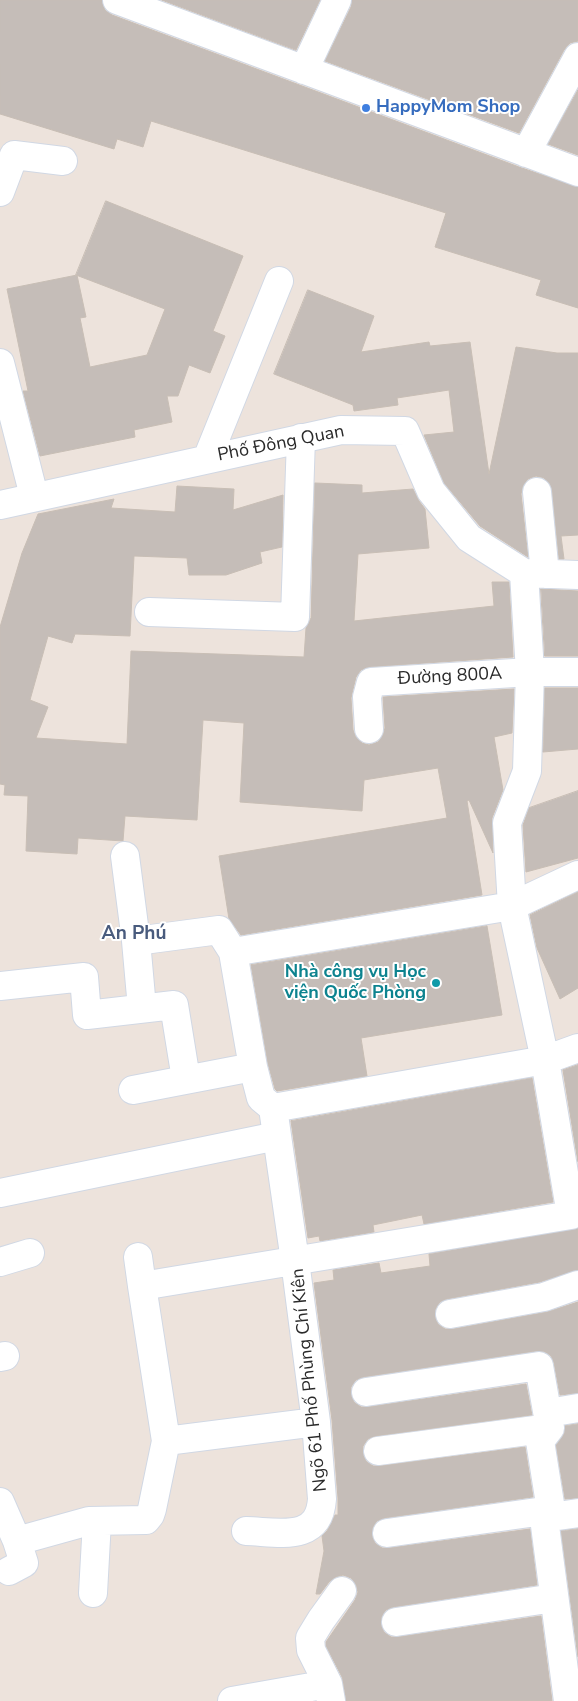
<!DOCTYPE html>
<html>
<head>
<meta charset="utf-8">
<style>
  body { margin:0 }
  canvas { display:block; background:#ede3dc }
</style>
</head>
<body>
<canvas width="578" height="1701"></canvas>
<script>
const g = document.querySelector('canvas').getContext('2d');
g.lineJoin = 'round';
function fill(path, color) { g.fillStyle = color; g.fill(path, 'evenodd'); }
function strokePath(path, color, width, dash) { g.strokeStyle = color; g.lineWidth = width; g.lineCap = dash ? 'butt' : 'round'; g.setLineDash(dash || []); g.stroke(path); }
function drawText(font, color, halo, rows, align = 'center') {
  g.font = font + ' "Nunito Sans",sans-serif'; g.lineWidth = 4; g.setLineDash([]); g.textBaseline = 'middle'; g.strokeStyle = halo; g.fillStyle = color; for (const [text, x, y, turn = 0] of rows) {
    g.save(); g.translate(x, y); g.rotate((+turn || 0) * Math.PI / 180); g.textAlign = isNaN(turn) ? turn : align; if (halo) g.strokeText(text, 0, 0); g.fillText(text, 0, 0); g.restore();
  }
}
const building = new Path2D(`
  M0,0H102L105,10L112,15L519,167L578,187V308L536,295L541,280L435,247L446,213L151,121L143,147L117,139L114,149L0,114Z
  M162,0H320L296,50Z
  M352,0H578V41L570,43L564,50L519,133L325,61L351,7Z
  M578,90V155L548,144Z
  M106,201L243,256L213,331L225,336L210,373L189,365L178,396H167L172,422L134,430L135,437L40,456L23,391H28L7,289L77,275L86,317L80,318L90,367L147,355L165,309L76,275Z
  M308,290L374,316L361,352L429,342L430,346L470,342L489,474L516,347L557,353H578V535L561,536L564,559H559L552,490L549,483L544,478L536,476L528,479L523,486L521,494L528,557L480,526L444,483L424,435L454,432L449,390L397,398L398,405L354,411L353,405L274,374Z
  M315,483L362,485V493L413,489L419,501L425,509L429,548L358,554L354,621L494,606L492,582H509L513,657L369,667L361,670L356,677L351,698L353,730L356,737L362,743L369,745L378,742L383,735L385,728L383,697L514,689L512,733L494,737L503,790L492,818L493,853L469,800L467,801L482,895L241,935L229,919L219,856L447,818L438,768L364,780L362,811L240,802L244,723L203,720L197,820L125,816L123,841L78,838L77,854L26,851L28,796L4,795L5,785L0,784V627L22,553L38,514L114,499L111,508L175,512L177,486L234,489L233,510L283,495L282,547L260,552L262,563L226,575H189L187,558L134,556L130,636L75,634L72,643L48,636L30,700L48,707L36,738L127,744L131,651L304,657L306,628L311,618Z
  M541,589L578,591V656H545Z
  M545,688H578V749L543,752Z
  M578,791V858L526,872L523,825L529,808Z
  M578,892V988L560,999L537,948L530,915Z
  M487,926L502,1015L361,1038L367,1076L277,1091L275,1089L268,1064L251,965Z
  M578,1065V1162L563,1070Z
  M532,1078L553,1202L424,1224L422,1215L373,1225L374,1232L320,1241L319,1236L308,1238L291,1121Z
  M578,1228V1270L540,1282L447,1299L440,1302L436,1308L435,1316L438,1324L445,1329H453L547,1312L578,1302V1393L560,1395L554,1363L551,1356L545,1352L537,1351L364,1377L356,1380L351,1387V1394L354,1402L361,1407H368L526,1384L532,1415L376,1436L368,1439L363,1446V1453L366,1461L373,1466H380L525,1447L533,1497L385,1518L377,1521L373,1527L372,1535L375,1543L382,1548H389L530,1529L537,1585L394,1607L386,1610L382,1616L381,1624L384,1632L391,1637H398L541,1616L552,1701H346L342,1677L326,1646V1642L355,1600L358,1592L356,1585L351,1578L343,1575L336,1577L329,1582L320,1594H316L324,1551L322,1536L327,1531L335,1515H338V1498L332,1420L314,1283L334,1280L333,1270L379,1263L381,1273L430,1266L429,1254Z
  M578,1424V1498L565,1499L556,1445L564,1434L565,1426Z
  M578,1529V1657L561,1531Z`);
fill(building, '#c5bdb8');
strokePath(building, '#c8beb5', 1);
const minor = new Path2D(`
  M117,0L578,172
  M304,70L337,0
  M526,153L578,57
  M0,192L14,155L63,161
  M0,363L34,496
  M207,459L279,281
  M537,492L545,574
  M0,505L341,430L405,431L431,491L469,538L524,573L578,575
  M149,612L295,617L301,438
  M369,729L367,697L371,682L530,672H578
  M125,856L136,941L142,1008
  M136,941L219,930L233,952L253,1067L261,1098L273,1108
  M233,952L512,906L578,875
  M0,986L84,977L87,1015L174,1005L186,1079
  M133,1090L253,1067
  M273,1108L545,1060L578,1048
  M0,1193L277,1136
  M138,1257L142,1286
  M0,1262L30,1253
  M450,1314L544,1297L578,1285
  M0,1357L5,1356
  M366,1392L539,1366L550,1428L540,1441L551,1510L544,1518L568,1701
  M548,1413L578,1408
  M166,1441L142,1286L571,1215L545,1060L512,906L507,823L527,771L530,672L524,573
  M378,1451L550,1428
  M0,1502L17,1541L89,1521L146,1520L150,1515L152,1509L166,1441L316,1422
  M544,1518L578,1513
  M246,1531C279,1532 319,1543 322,1499L316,1422L295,1261L273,1108
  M387,1533L551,1510
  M9,1571L24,1563L17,1541
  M93,1593L97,1521
  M396,1622L554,1598
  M232,1701L328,1684
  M331,1701L328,1684L311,1650L310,1638L321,1620L342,1591`);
strokePath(minor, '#d1d8e4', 30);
strokePath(minor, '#fff', 28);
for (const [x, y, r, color] of [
  [366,108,5,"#3f7fe0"],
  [436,983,5,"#0f9aa8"]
]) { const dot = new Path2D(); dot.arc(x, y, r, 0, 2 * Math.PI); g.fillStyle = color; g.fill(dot); strokePath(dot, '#fff', 2); }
drawText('bold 18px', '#366cbe', '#fff', [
  ["HappyMom Shop",376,108]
], 'left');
drawText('18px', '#2a2a2a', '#fff', [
  ["Phố Đông Quan",281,444,-11],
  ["Đường 800A",450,677,-3],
  ["Ngõ 61 Phố Phùng Chí Kiên",310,1380,-96]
]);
drawText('bold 18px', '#0d838f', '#fff', [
  ["Nhà công vụ Học",426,973],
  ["viện Quốc Phòng",426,994]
], 'right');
drawText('bold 19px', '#495b7d', '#fff', [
  ["An Phú",134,934]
]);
</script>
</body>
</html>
